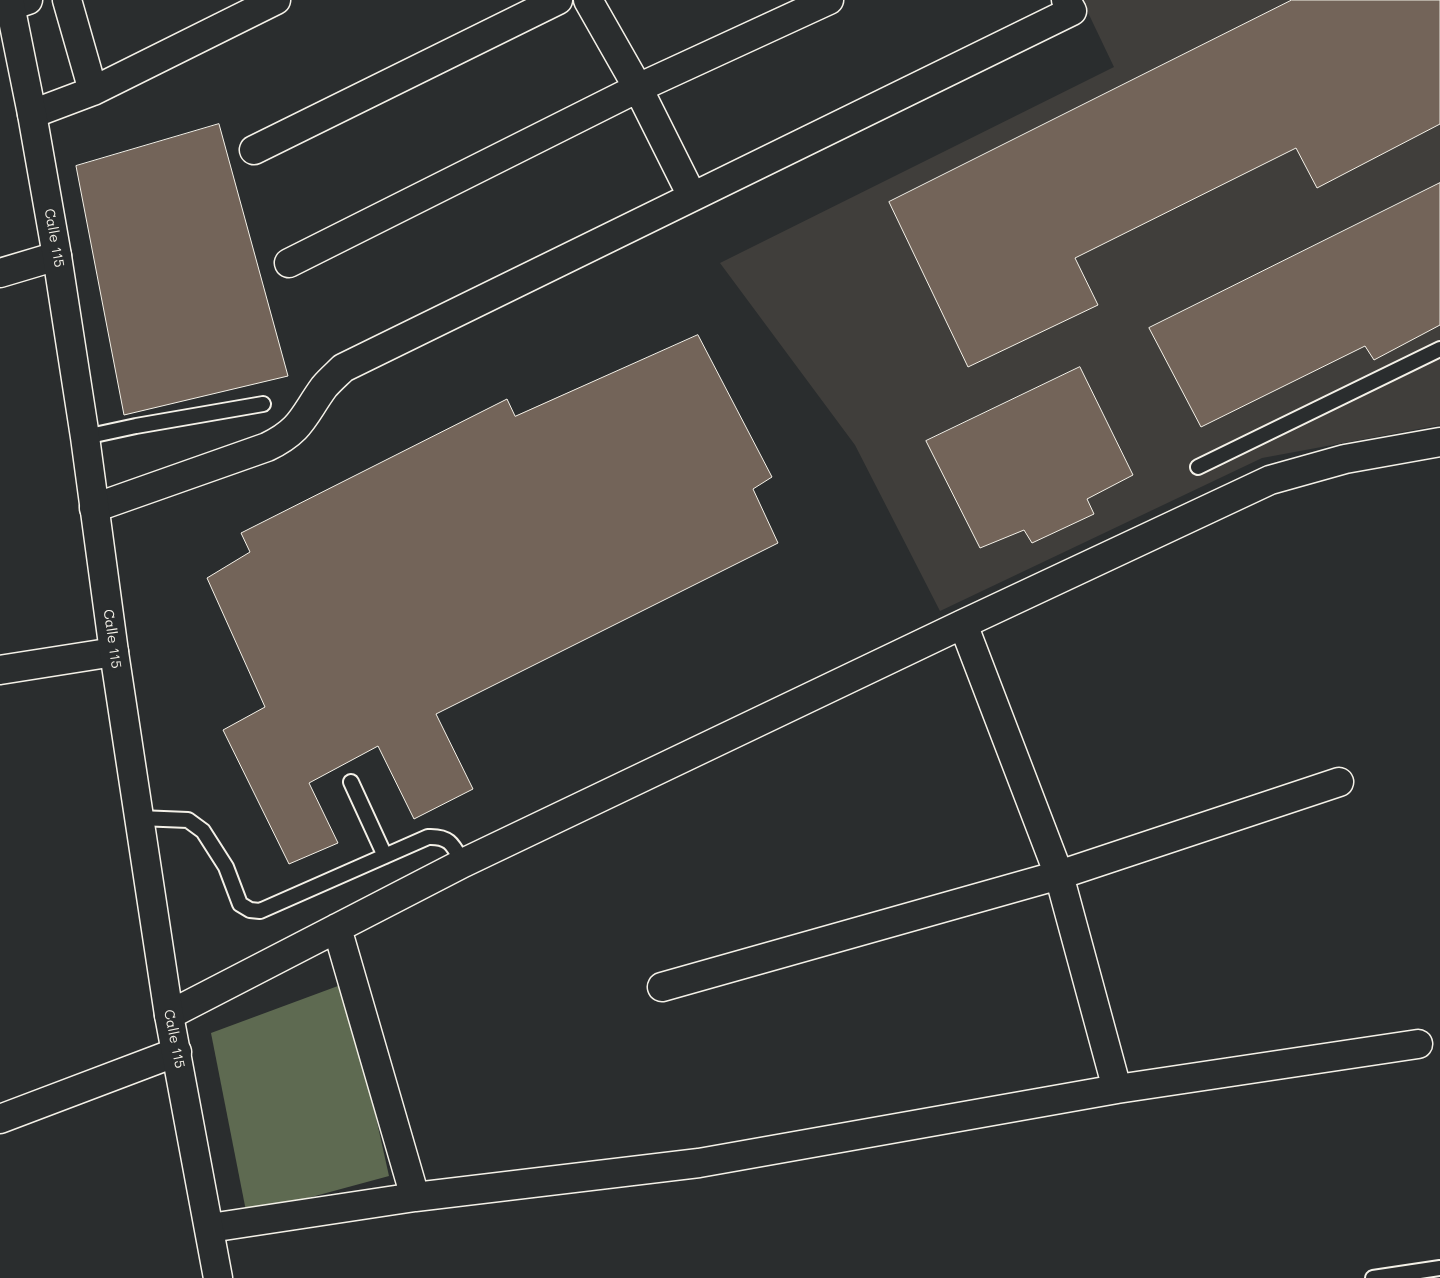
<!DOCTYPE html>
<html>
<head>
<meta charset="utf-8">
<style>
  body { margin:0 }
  canvas { display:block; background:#2a2d2e }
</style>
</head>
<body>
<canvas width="1440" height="1278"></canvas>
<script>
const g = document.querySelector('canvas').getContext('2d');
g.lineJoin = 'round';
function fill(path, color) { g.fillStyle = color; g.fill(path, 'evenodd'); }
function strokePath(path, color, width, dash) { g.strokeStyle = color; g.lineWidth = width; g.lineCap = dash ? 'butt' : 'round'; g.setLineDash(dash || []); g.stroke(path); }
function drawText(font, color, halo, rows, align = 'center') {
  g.font = font + ' Mali,sans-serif'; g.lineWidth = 4.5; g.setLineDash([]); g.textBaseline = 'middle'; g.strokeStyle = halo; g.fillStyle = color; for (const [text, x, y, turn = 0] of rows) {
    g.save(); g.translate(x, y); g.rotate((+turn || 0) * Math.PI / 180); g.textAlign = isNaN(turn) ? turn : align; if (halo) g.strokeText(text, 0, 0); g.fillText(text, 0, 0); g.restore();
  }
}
fill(new Path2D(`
  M1082,0H1440V425L1262,458L940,611L855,445L720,263L1114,67Z`), '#403e3b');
fill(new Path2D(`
  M346,983L389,1176L304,1199L246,1211L211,1033Z`), '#5e6a51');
const building = new Path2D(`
  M1292,0H1440V124L1317,188L1296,148L1075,258L1098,305L968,367L889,202Z
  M219,124L288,376L124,415L76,166Z
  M1440,183V325L1374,360L1365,346L1201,427L1149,328Z
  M698,335L772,477L753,489L778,543L436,714L473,789L414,819L378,746L309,783L338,843L289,864L223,730L265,707L207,578L250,552L241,533L507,399L515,416Z
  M1080,367L1133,475L1087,499L1094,514L1032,543L1024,530L980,548L926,441Z`);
fill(building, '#736459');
strokePath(building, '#f4f1e8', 1);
const lane = new Path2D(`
  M85,437L136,426L263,404
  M1198,467L1440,349
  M351,782L385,856
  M139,818L188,820L203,831L226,867L240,904L250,910L260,911L428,837C450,836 453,845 463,863
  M1373,1278L1440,1268`);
const street = new Path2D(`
  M67,0L93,91
  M588,0L638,88L692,196
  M10,6L28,0
  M32,114L93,91L276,0
  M254,150L558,0
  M289,263L638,88L829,0
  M0,273L57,256
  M94,508L267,447C302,430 303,416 324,387C330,380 337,374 343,368L1072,11L1066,0
  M0,670L114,652
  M662,987L1059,875L1339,782
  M169,1015L463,863L963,624L1270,480L1345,459L1440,442
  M1117,1089L1418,1044
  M0,1119L177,1052
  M415,1197L699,1163L1117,1089L1059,875L963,624
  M210,1228L415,1197L337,928`);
const secondary = new Path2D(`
  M9,0L32,114L57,256L85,437L114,652L169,1015L218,1278`);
strokePath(lane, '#f4f1e8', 18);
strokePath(street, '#f4f1e8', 31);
strokePath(secondary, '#f4f1e8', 31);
strokePath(lane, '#2a2d2e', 14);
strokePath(street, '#2a2d2e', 28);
strokePath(secondary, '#2a2d2e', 28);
drawText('14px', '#f4f1e8', '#2a2d2e', [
  ["Calle 115",54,238,80],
  ["Calle 115",112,639,82],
  ["Calle 115",174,1039,79]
]);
</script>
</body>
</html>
